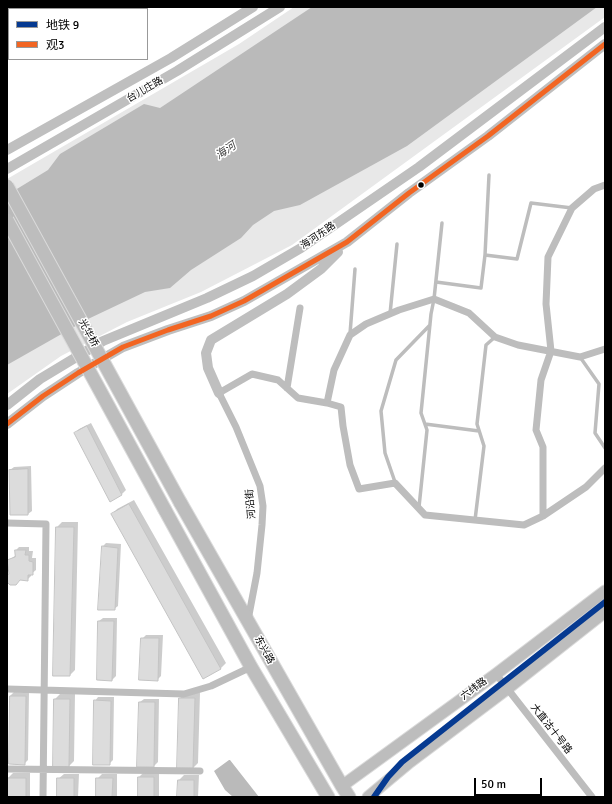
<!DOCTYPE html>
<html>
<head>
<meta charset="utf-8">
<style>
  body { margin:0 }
  #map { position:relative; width:612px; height:804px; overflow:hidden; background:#fff; font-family:Signika,"Noto Sans SC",sans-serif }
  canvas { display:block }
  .frame { position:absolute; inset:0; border:8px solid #000; pointer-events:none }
  .legend { position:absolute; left:8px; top:8px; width:140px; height:52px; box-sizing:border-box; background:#fff; border:1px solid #999; margin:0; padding:5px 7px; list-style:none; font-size:12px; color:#000 }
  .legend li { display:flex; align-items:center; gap:8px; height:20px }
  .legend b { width:20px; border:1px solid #999 }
  .scale { position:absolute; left:474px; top:778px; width:68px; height:18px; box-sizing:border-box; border:2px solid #000; border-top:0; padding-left:5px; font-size:12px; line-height:14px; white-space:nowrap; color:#000; -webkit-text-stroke:3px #fff; paint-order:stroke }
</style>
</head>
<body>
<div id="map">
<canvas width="612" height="804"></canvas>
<div class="frame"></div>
<ul class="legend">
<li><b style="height:5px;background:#063a91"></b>地铁 9</li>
<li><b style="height:5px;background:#f26522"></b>观3</li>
</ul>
<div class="scale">50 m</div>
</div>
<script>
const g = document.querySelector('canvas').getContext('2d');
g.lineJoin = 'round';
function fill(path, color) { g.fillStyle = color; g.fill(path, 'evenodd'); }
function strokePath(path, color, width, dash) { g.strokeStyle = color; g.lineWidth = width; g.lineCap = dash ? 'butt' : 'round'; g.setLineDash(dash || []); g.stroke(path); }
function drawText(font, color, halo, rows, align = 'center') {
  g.font = font + ' Signika,"Noto Sans SC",sans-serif'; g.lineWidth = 3; g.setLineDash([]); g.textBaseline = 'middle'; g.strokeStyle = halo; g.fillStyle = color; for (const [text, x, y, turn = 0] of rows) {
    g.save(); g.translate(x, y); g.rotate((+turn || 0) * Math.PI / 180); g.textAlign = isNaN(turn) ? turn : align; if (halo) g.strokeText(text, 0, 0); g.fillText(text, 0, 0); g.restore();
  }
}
fill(new Path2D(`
  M294,7H605V17L292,245L201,292L127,322L61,356L7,394V179L239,44Z`), '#e8e8e8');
fill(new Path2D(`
  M312,7H597L407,146L300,205L274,211L253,225L241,238L191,270L170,288L145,292L88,319L7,365V195L48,170L60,154L144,104L160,108Z
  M229,760H230L259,797H233L225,790L214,771Z`), '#bababa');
fill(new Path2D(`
  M91,423L126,490L122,494L110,500L76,433L79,429Z
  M31,466L32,511L28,514H11L10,470L14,467Z
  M134,500L226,663L221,668L204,677L112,515L117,509Z
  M62,522H78L75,670L70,675H54L57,527Z
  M106,543L121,544L118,606L114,609L103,546Z
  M19,547H29V551H33L32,558H36V570L31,574V576L27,580H7L10,574L8,561L16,555V550Z
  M103,618H117L116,676L112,680L98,679L99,621Z
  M146,635H163L161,676L157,680L142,639Z
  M14,692L29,693L28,760L24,764L10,696Z
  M185,693H200L198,763L193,768H178L180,698Z
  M60,694H75L74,761L69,766H54L55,699Z
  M98,697H114L113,760L109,764L95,701Z
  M144,699H159L158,762L154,766L140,702Z
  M144,772L159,773V797H139V777Z
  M13,773H30V797H8V778Z
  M64,774H79L78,797H58V779Z
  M102,774H117V797H97V779Z
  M184,775H199L198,797H178L179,780Z`), '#0003');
const building = new Path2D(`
  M87,426L122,495L110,502L74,433Z
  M28,469V515H10L9,470Z
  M129,504L221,669L203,679L111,514Z
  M56,527H74L70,676H53Z
  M102,546L118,548L115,610H98Z
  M15,550H26L25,555H29V561L33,562V575H28V581L20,580L16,585H10L7,582V575L9,574L7,560L15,557Z
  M98,621H114L112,681L97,680Z
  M141,638H159L158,681L139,680Z
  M10,696H26L25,765L9,764Z
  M179,698H195L193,769H177Z
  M54,699H70L69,767H53Z
  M94,700L111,701L110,765H93Z
  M139,702H155L154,767H137Z
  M138,777H154V797H138Z
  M7,778H26V797H7Z
  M57,778H74V797H57Z
  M96,778H113L112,797H96Z
  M178,780H194V797H177Z`);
fill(building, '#dcdcdc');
strokePath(building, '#c4c4c4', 1);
const primary = new Path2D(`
  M342,786L496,674L605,591
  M368,797L410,762L507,689L605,612`);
const highway = new Path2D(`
  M180,502L342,786L349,797
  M165,510L251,667L328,797`);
strokePath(primary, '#dbdbdb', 13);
strokePath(highway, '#dbdbdb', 15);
strokePath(new Path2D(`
  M485,255L489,175
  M436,282L481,288L485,255L517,259L531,203L572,208
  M390,314L397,244
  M350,334L355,269
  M580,357L599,384L595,433L605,448
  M425,424L479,431
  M395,482L385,453L381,411L396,360L430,325
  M419,507L427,430L421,413L431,314L434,299L442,223
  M475,520L484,446L477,424L486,345L495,337`), '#bdbdbd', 3.5);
strokePath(new Path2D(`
  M287,388L300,308
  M327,403L341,407L343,426L350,465L359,489L395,483L425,515L524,525L543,516L586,487L605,468
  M543,516V447L536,430L541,380L551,351L546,304L548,257L572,208L594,189L605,185
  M7,523L46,524L43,797
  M248,620L257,573L262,525L263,506L260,486L236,427L219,393L252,374L278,380L298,398L327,403L334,370L350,335L366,324L399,310L434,299L469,313L495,337L518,345L580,357L605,349
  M496,674L592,797
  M7,689L184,694L211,686L251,667
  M7,769L200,771`), '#bdbdbd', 7);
strokePath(new Path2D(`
  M7,150L171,58L253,7
  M7,169L177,71L280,7
  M219,393L208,368L206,353L211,340L287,294L321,269L338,252
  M7,405L40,379L103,341L207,298L253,276L301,248L419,167L605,27
  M7,424L43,396L78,373L123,347L168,330L211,316L244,301L347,242L409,193L488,136L605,44`), '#bfbfbf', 10);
strokePath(primary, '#bdbdbd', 11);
strokePath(highway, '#bdbdbd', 13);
const highwayBridge = new Path2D(`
  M7,186L180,502
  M7,220L165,510`);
strokePath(highwayBridge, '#dbdbdb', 15, []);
strokePath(highwayBridge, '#bdbdbd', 13);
strokePath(new Path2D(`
  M7,424L43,396L78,373L123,347L168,330L211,316L244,301L347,242L409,193L488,136L605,44`), '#f26522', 5);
strokePath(new Path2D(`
  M374,797L388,777L402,762L605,602`), '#063a91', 6);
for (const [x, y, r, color] of [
  [421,185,3.5,"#000"]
]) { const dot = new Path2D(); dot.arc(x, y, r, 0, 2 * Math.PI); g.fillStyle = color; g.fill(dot); strokePath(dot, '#fff', 1.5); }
drawText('10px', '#000', '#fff', [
  ["台儿庄路",145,90,-30],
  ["海河东路",318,236,-34],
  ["光华桥",88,333,61],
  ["河沿街",251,504,-95],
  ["东兴路",264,650,61],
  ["六纬路",474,689,-36],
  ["大直沽十号路",551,729,52]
]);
drawText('italic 11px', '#3e3e3e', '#fff', [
  ["海河",226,151,-34]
]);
</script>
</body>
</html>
